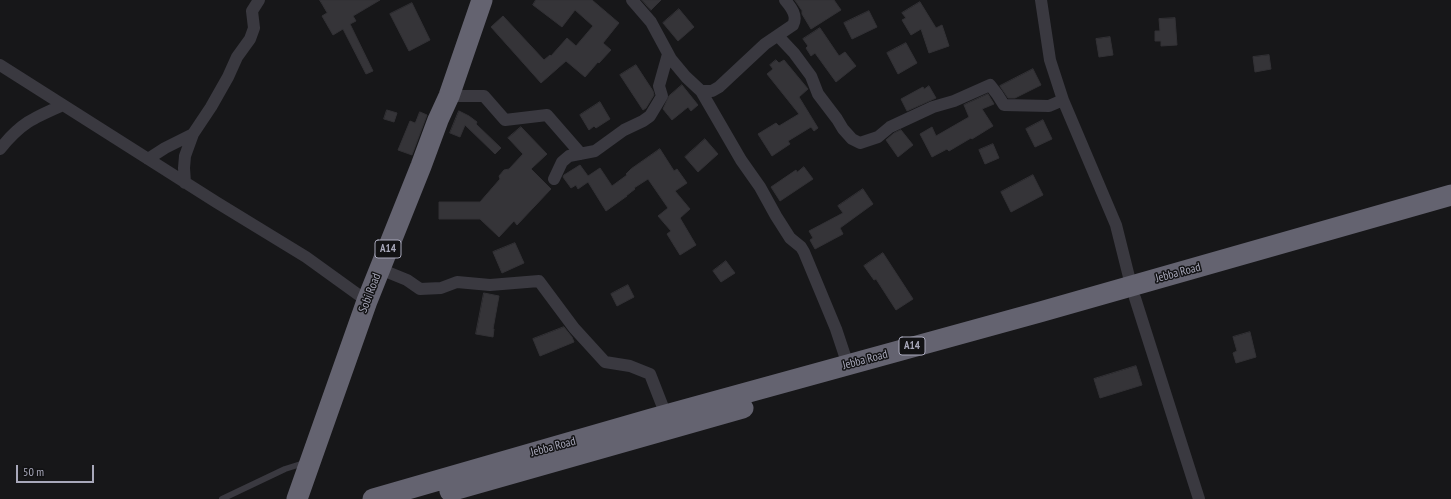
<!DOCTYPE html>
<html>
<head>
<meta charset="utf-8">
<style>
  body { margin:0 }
  #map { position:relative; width:1451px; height:499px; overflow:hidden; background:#171719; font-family:"PT Sans Narrow",sans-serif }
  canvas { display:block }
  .scale { position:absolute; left:16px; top:465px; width:78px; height:18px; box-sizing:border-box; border:2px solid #a8a8ba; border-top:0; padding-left:5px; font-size:12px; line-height:14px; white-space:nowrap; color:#a8a8ba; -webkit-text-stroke:3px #121214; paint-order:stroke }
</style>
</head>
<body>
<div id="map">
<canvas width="1451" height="499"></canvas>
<div class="scale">50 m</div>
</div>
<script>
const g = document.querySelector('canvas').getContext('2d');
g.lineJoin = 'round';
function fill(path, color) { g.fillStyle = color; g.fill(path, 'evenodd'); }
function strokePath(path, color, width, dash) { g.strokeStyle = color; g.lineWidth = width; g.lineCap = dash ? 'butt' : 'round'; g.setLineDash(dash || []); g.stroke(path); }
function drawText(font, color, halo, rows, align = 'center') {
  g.font = font + ' "PT Sans Narrow",sans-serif'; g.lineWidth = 3; g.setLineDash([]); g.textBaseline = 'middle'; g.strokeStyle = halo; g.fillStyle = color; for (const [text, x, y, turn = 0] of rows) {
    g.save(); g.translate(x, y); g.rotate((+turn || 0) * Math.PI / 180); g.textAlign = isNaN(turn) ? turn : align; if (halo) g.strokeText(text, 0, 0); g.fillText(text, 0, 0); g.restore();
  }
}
const building = new Path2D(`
  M320,0H380L353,16L356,21L350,24L373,71L366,74L343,29L333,35L322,16L327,13Z
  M536,0H592L619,23L603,43L611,50L599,63L598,62L585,77L566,61L541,83L491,27L503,16L544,60L550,55L551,56L567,38L576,46L593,26L575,10L562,27L533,5Z
  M642,0H661L651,10Z
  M795,0H834L841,10L811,29L802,14V11Z
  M920,2L936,28L942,25L949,46L929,53L921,29L911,35L902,20L906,18L902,13Z
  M412,3L430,40L409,51L390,14Z
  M679,9L694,27L678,41L663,23Z
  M869,11L877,27L852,39L844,23Z
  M1175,18L1177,45L1161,46V41H1155V31H1160L1159,19Z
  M820,28L839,56L845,52L856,66L836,82L815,53L811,56L806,48L808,46L803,39Z
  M1110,37L1113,55L1099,57L1096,39Z
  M906,43L917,63L898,74L887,53Z
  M1269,55L1271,69L1255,72L1253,57Z
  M776,60L779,63L784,60L808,89L799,97L818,128L814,131L811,127L788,141L790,144L772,156L758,134L776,123L779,126L799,114L767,74L773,69L770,65Z
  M636,65L653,91L654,95L646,108L643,110L620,75Z
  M1033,69L1041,85L1015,98H1008L1000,86Z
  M682,85L698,105L691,111L688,107L672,120L663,109L669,96Z
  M929,86L936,98L907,111L901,99L923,87L924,89Z
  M988,94L994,104L982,109L993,126L972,139L971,138L949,151L947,149L932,157L920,134L932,127L936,136L969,117L964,105Z
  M600,102L610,119L596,128L594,126L589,130L580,115Z
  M387,110L397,113L394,122L384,119Z
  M459,111L469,116L477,122L476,124L501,148L495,154L465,125L460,137L450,133Z
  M420,112L427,115L412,155L398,150L410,121L415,123Z
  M1043,120L1052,139L1035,147L1026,129Z
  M521,127L547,154L531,169L551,189L517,225L514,221L499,237L480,219H439V202H480L500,179L499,176L504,170L509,169L523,154L508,138Z
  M901,130L913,145L898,157L886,140L894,133Z
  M705,139L718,154L698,172L685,157Z
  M993,144L999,158L985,164L979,150Z
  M660,149L674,171L677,169L687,183L675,191L690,209L680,218L696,245L680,255L667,234L671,231L658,216L668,208L648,179L634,188L635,189L626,196H627L606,211L588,182L578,189L576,185L571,188L563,177L564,175L580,165L588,176L600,168L612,186L627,175L626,174L631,169Z
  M804,167L813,179L780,201L771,187L796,170L797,172Z
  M1033,175L1043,195L1011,212L1001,192Z
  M863,189L873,204L840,228L843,234L815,249L810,240L813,238L809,231L843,213L838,206Z
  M515,243L524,263L502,273L493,252Z
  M883,253L913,299L896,310L876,279L874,280L864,266Z
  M726,261L735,273L721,282L713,271Z
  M628,285L634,297L617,306L611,294Z
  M484,293L499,296L493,329H494L493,337L476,334Z
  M564,327L572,337L574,342L540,356L533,339Z
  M1250,332L1256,357L1236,363L1233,353L1237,351L1233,337Z
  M1136,366L1142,385L1100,398L1094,379Z`);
fill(building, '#353438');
strokePath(building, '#323135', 1);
strokePath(new Path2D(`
  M222,499L285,469L304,463`), '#3a3940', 6);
strokePath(new Path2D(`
  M632,0L651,22L671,59L686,77L701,91L741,160L760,187L776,216L790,238L801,247L804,252L836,329L848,365
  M1041,0L1050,60L1063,100L1116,225L1131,285
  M778,36L794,53L811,76L818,94L837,119L843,129L852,139L860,143L878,137L890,127L933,107L954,101L990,85L997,94L1004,105L1049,106L1063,100
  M0,65L216,202L306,257L367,301
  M701,91H712L719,87L765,44L793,25C798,16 791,7 785,0
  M449,96H484L505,120L547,115L581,154
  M0,149C21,123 33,118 63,105
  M148,159L165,148L193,134
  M554,179L562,162L569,156L595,151L624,130L643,121L650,116L662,96L659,86L668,54
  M185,183L184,168L185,156L193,134L211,107L228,77L237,57L250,39L254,28L252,11L259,0
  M380,269L407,280L420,289L441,288L457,282L490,285L539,281L574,328L605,362L630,366L650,374L666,415
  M1135,298L1199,499`), '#3a3940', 12);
strokePath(new Path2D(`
  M450,491L743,408
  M297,499L367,301L421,166L438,120L449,96L482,0
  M373,499L651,419L1040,312L1451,195`), '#646370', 21);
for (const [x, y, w] of [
  [388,249,26],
  [912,346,26]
]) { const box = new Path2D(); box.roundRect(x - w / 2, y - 9, w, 18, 3); g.fillStyle = '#121214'; g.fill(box); strokePath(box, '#a8a8ba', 1); }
drawText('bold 11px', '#a8a8ba', null, [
  ["A14",388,249],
  ["A14",912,346]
]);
drawText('12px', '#a8a8ba', '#121214', [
  ["Jebba Road",1178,273,-15],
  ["Sobi Road",370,293,-69],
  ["Jebba Road",865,360,-15],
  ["Jebba Road",553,447,-15]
]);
</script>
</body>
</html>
